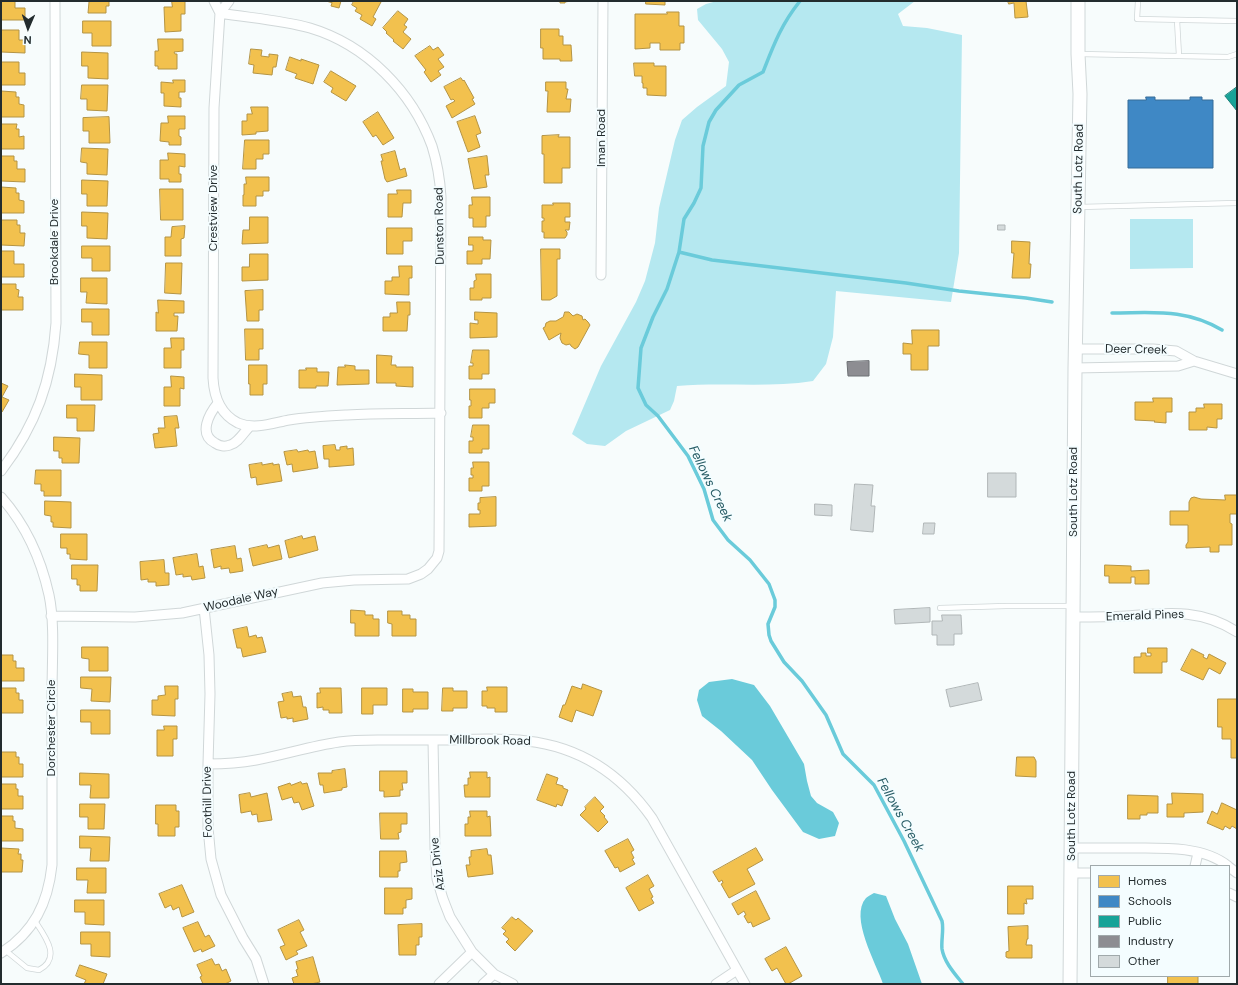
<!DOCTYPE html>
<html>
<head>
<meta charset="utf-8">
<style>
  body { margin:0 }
  #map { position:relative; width:1238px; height:985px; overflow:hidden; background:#f7fcfc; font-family:"DM Sans",sans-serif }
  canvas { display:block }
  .frame { position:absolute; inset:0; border:2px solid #232c2e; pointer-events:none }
  .legend { position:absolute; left:1090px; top:865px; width:140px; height:112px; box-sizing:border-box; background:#f4fdff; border:1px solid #a0a9ab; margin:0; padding:5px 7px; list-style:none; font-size:12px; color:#232c2e }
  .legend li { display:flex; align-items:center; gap:8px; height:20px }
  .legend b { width:20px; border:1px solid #a0a9ab }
  .north { position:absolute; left:8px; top:8px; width:40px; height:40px; -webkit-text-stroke:3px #f4fdff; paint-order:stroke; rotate:182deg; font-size:11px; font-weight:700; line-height:16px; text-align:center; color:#232c2e }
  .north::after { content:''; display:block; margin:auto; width:14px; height:18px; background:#232c2e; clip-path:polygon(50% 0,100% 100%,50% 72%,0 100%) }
</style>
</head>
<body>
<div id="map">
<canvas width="1238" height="985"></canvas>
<div class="frame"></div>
<ul class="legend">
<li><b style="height:11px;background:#f2c14e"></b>Homes</li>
<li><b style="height:11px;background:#3f88c5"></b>Schools</li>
<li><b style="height:11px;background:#17a398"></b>Public</li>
<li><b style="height:11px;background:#8d8d92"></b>Industry</li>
<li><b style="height:11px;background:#d4dadb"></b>Other</li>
</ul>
<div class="north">N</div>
</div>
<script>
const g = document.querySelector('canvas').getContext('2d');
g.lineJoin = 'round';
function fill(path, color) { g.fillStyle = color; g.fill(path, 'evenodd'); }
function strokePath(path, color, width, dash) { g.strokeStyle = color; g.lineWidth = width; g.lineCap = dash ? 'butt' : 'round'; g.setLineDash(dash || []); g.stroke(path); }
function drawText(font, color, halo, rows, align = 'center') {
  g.font = font + ' "DM Sans",sans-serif'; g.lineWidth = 4; g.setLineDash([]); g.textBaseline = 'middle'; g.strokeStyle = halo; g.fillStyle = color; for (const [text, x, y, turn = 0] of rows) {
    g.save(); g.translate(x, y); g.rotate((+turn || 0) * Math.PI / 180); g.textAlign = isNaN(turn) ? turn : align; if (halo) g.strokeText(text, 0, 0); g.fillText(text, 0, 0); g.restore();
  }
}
fill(new Path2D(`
  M717,1H915L898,14L903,26L927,28L962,35L959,253L951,302L836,291L833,337L826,364L813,381C769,388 722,382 677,386L674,401L670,410L626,431L605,446L587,444L572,434L601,366L636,302L645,281L655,243L659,208L675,140L682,120L697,107L726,86L729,62L722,49L698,20L697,9L706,4Z
  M1130,219H1193V268L1130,269Z`), '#b5e8f0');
fill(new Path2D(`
  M732,679L754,685L770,706L804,764L807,781L811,796L817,803L833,812L839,823L835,836L819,839L803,832L772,790L752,760L721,731L702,716L697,700L699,690L709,682Z
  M874,893L886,896L895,919L908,944L922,984H883C876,963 849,917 866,898C868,896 871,895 874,893Z`), '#6acbda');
const homes = new Path2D(`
  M1,1H15V8H25V20H1Z
  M83,1H109V6H106V13H88L89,2Z
  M172,1H185V14H181V31L165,32L164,7H172Z
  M326,1H341L339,8L331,6L332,3Z
  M354,1H379L381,2L373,17L376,19L372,26L360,19L362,15L355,11L357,8L352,5Z
  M543,1H571L565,2V3H560V2Z
  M646,1H665V5L646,4Z
  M1008,1H1026L1028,17L1015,18L1014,3L1009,4Z
  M398,11L408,19L404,25L407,27L403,32L411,39L403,49L393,41L394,40L386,33L387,32L383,28Z
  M667,12H679V26H684V43H680V50H660V43H650V48L635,49V14H667Z
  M83,21H111V46H92V33H83Z
  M541,29H559V36H563V45H571L572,61H560V59H543V48H541Z
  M1,30H19V40H25V53L1,52Z
  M158,39H183V51L174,52L175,54H177V69H158V66H155V51H158Z
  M430,46L433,50L438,47L444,55L438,59L444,67L438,71L441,75L431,82L424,72L426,70L415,56Z
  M251,49L262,50L261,56L269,57V54L278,55L276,67H273L272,75L253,73L254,65L249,64Z
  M82,52L108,53V79L88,78V66H82Z
  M290,57L301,61V59L319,65L313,84L295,78L297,74L286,70Z
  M1,62H19V73H25V85H1Z
  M634,63H654V66H666V96L647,95V88H643V83H642V76H635Z
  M331,71L356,86L346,101L331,92L333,88L324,82Z
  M461,78L463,81L464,80L474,98L472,99L475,104L452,118L446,106L455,101L453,99L451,100L444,87Z
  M173,80H185V92H179V98H181V107L164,106V93H161V82L173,83Z
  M546,82H566V89H568L566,99H571L570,112H547L548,91H546Z
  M82,85H108L107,111L87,110V99H81Z
  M1,91L16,92V97H19V104L24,105V117H1Z
  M251,107H268V131L256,132V134L242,135V121H247V114H252Z
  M378,112L394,138L383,145L376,135L373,137L363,122Z
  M168,116H185V129H179V136L181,137V145H169V142L160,141L161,123H168Z
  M475,116L481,133L476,135L480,147L468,152L457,122Z
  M109,117L110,143H89V131H83V118Z
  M1,124H17L16,129H19V137L24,136V149H1Z
  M559,135L558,137H570V168H562V183H544V154H542V136Z
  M245,140H269V154H263V159H256V169H243Z
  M82,148L108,149L107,175L87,174V163L81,162Z
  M395,151L400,170L405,168L407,176L387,182L385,179L381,161H383L381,155Z
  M168,153L185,154V167L179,166V174H181V182H169V179H160V160H168Z
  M1,156H14V161H17V169H25V182L1,181Z
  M487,156L489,175H485L487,187L474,189L468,159Z
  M246,177H269V191H263V196H256V206H243V195H244V184H246Z
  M82,180L108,181L107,206H87V194H82Z
  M1,187L16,188V193H19V200L24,201V213H1Z
  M160,189H183V220H161Z
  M397,190H411V203H403L402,217H388V194H397Z
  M472,197H490V216H486V227H473V218H469V205H472Z
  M553,203H570V217H565V222H570L569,230H565L567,232V235L565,238H544V232H542V221H544V218H542V205H553Z
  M82,212L108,213L107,239L87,238V226H82Z
  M250,217H268V243L242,244L243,230H249Z
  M1,220H17V225H20V233H25L24,246L1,245Z
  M185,226L184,238L181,239V256H165V237H171L172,227Z
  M387,228H412V241H403V254H387Z
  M469,237H483V240H491L490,259H482V264H467V251H473V245H469Z
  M1012,241L1030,242L1029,264H1031L1030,278H1012L1014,253H1012Z
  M82,246H110V271H92V258H82Z
  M541,249H560V259H557V296L550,300H542Z
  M1,251H14V264H24V277H1Z
  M250,254H268V280L242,281V267H249Z
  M166,263H182L181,294L165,293Z
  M399,266H412V278H409V295L385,294V281H392V277H399Z
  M476,274H491V298H482V300H470V288H474V281L476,280Z
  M81,278H107V304L86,303L87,292H81Z
  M1,284H16V289L19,290L18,297H23V310H1Z
  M263,290V310H259V321H247L245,291Z
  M158,300L184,301V313H174V316H178L177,331H156V312L158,313Z
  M397,302H410V315H408L407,331H383V317H390V313H397Z
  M82,309H109V335H92V322H82Z
  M475,312L497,313V337L470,338V323L478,324V320H475Z
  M565,312H569L573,316L577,314L582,316L583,320L585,319L588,322L590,325L578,347L575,349L571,346L570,344L566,345L562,343L560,338L561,333L549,340L543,328L545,327L546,323L550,321H556L563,317Z
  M245,329H263V349H259V360H246Z
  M912,330H939V346H928V370H911V354H903V343L912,344Z
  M171,338H184V350H181V368H164V348H171Z
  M80,342H107V368H89V355L79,354Z
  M473,350H489V374H482V379H469V366H473V363H471Z
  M377,355L392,356L391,365H396V367H413V387L396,386V383H377Z
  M249,365H267V384H263V395H250V384H249Z
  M345,365L355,366V370H369V384L337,385L338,367H345Z
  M306,368H317V372H329L328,386H316V388H299V370H306Z
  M75,374L102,375V400H81V387H75Z
  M171,376L184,377V389L180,388V406H164V387H171Z
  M1,383L8,386L2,397L9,400L2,412L1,411Z
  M470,389H495V403H489V408H482V418H469V406H471V400H470Z
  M1153,398H1172V412H1166V423L1154,422L1155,421L1135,420V402H1153Z
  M1204,404H1222V419H1217V428L1207,427V430H1189V412H1196V408H1204Z
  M67,405H95L94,431H77V418H67Z
  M177,416L179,428H175L177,446L155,448L153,434L159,433L158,428H165L164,417Z
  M473,425H489V449H482V453H469V441H473V437H471Z
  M54,437L80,438L79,463H62V458H59V451H54Z
  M335,445L336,450H340V447L347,446V449L353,448L354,465L329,467V459H324L323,446Z
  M297,450L298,452L308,450L309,452L315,451L318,468L293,472L292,464L287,465L284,452Z
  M473,462H489V486H482V491H469V478H473V475H471V468H473Z
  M262,463V465L273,463V465L279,464L282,481L257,485L256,477L251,478L249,465Z
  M36,470H61V496H44V491H41V484H35Z
  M1225,495H1237V514H1230V523L1232,524V545H1219V552H1210V547L1186,548V545L1188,542V525H1170V511H1189V502L1191,498L1194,497L1201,499L1225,500Z
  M496,497V526L469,527V514H480V510H478V503H480V498Z
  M45,501L71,502V528L53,527V522H51V516L45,515Z
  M61,534H87V560L70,559V554H67V548H61Z
  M302,536L303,539L315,536L318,550L289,558L285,541Z
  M267,545L268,548L279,545L282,559L253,566L249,549Z
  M235,546L237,559L241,558L243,571L230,573L229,568L221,569V566L214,568L211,550Z
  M197,554L199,567L203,566L205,578L192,580L191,576L183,577V574L176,575L173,558Z
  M164,560L165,573H169V585L156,586V582H148V579L141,580L140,562Z
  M72,565H98L97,591H80V585H77V579H72Z
  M1105,565L1131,566V571L1149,570V584H1135V577H1131V583H1109V576H1105Z
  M351,610L365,611V615H373V619H379V636H355V623H351Z
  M388,611H402V615H410V619H416V636H392V624L388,623Z
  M247,627L249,637L256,635L257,638L262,637L266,652L243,657L241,648H237L233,630Z
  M82,647H108V671H89V659L82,658Z
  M1148,648H1167V662H1162V673H1134V657H1141V653H1146V656H1151V653H1148Z
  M1192,649L1204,655L1203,657L1207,659L1209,654L1226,663L1220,674L1209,668L1203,680L1181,670Z
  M1,655H13V661H16V668H24V681H1Z
  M81,677H111L110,702L91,701L92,689L81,688Z
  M583,684L602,691L593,716L576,710L572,722L559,717L563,705H565L572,686L581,689Z
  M165,686H178V699H175V716L152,715V700H158V696L165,695Z
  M487,687H507V712H495V708H487V706H482V691H487Z
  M1,688H16V693H19V700H23V713H1Z
  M320,688H341L342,713H329V710H323V707L317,708V693H320Z
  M362,688H387V705H373V714H362Z
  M443,688H453V691H467V708H453V711H442Z
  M403,689H413V692H428V709H413V712H403Z
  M292,692L293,697L301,696L303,707H306L308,719L293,722V718L287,719V717L281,718L278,702L284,701L282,694Z
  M1218,699H1237V758H1231V739H1222V727H1218Z
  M81,710H110V734H91V722H81Z
  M164,726H177V739H173V756H157V730H164Z
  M1,752H16V757H19V764H23V777H1Z
  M1017,757H1034L1036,761V777L1016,776Z
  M345,769L347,787L342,788V790L324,793L323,785H320L318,773H332V771Z
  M380,771H407V783H402L403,790H400V796L384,797V791H380Z
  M470,772H487V778L490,777V797H465L464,785H468V778H470Z
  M80,773L109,774V798H90L91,785H80Z
  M547,774L558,778L556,784L563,786V788L568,790L562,806L557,804L556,807L537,800Z
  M301,782L302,784L307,783L314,806L302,810L299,802L294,803L292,797L282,800L278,787L290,783L291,785Z
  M1,784H16V789H18V796H23V809H1Z
  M250,793L251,797L267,793L272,820L258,822L257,814L252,815L251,811L241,813L239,795Z
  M1172,793L1203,794V812L1184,813V817H1167V804H1172Z
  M1128,795L1158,796V813H1147V815H1140V819H1128Z
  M595,797L604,807L600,811L605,816L604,817L608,822L598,832L580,815L586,809L585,807Z
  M1222,803L1237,810V829L1232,826L1230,829L1225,826L1223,830L1207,823L1212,811L1217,814Z
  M80,804H105L104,829H88V817H80Z
  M156,805H176V811H179V827H175V836H158V824H156Z
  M470,811H487V817L490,816L491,836H465V824H468V817H470Z
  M380,813H407V824H401V832L398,833L399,839H381Z
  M1,816H13V821H15V828L23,829V841H1Z
  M80,836L110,837L109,861H90L91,848H80Z
  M628,839L634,850L631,852L634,858L632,859L635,864L620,872L618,867L615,868L605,851Z
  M1,848L19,849L18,854H21V860H23L22,872H1Z
  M756,848L763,860L747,869L755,884L729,898L721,884L723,883L722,880L719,882L713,872Z
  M487,849L488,855H491L493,874L468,877L466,865H470L469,857H471V851Z
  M380,851H406L407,862L400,863V871H398V877H380Z
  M77,868H106V893H87L88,880H77Z
  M648,875L654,886L649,889L653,897L651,898L654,903L639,911L626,888Z
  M182,885L194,912L182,917L179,907L173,910L171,905L165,908L159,894Z
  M1008,886H1033V899H1026L1027,904L1024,903V914H1008Z
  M385,888H412V899L406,900V908H403V914H385Z
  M756,891L770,919L753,927L751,922L748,923L744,916L746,915L744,911L738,915L732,904Z
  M75,900H104V925L85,924V912H75Z
  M512,917L516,920L518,918L533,931L515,951L506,942L509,939L503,934L506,931L502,928Z
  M299,920L304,930L300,932L307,946L296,951L298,954L286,960L280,947L285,945L278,930Z
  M198,922L205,937L209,935L215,946L202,952L201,949L194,952L183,928Z
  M422,924V937H419V945H416V955H399L398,925Z
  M1028,926V939H1027L1026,945H1032V958H1008L1006,957V952L1009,951L1008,927Z
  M81,932H110V957L91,956V944H81Z
  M786,947L802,976L788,984H786L777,968L772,971L765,959Z
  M313,957L320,982L311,984H294L292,978L298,976L296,970L298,969L296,962Z
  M212,959L215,965L219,964L222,971L226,969L231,981L225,984H203L200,977L202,976L197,965Z
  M80,965L107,974L103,984H84L86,980L76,976Z
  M1168,976H1198V984H1168Z`);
fill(homes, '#f2c14e');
strokePath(homes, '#b49444', 1);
const schools = new Path2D(`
  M1146,97H1155V100H1190V97H1202V100H1213V168H1128V100H1146Z`);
fill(schools, '#3f88c5');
strokePath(schools, '#376c98', 1);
const public = new Path2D(`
  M1237,87V111L1225,96Z`);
fill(public, '#17a398');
strokePath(public, '#1b7f78', 1);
const industry = new Path2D(`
  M869,361V376H848L847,362Z`);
fill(industry, '#8d8d92');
strokePath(industry, '#6d7074', 1);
strokePath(new Path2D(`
  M800,1C781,25 774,44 763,72L739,85L716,110L709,122L703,146L701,188L694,203L684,219L679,252L667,289L653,317L641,348L638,388L646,405L658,416L688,456L704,489L713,520L728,540L750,560L769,584L775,600V607L768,624L769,635L771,641L784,662L802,681L826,715L843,754L874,785L904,841L942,921C944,930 941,940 942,949C944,962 955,974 963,984
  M679,252L712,260L906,283L959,291L1026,298L1052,302
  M1112,313C1153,313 1185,308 1222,330`), '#6acbda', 3.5);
const building = new Path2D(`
  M998,225H1005V230H998Z
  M988,473H1016V497H988Z
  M855,484L873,485L871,506H875L873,532L851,530Z
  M815,504L832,505V516L815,515Z
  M924,523H935L934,534H923Z
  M930,608V622L895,624L894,610Z
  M942,615H961L962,634H954V645H937V635H932V621H942Z
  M978,683L982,700L950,707L946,690Z`);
fill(building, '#d4dadb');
strokePath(building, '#b0b6b7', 1);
const lane = new Path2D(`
  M1138,1L1137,19L1237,21
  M1177,20L1179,56
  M1079,54L1228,57L1237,54
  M1079,207L1237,203
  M940,608L1006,606H1072
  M5,950L27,968L39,970C62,958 45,936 35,921`);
const street = new Path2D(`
  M214,1L220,13
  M229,1L220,13L214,108L213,378C214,397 220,414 238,423C255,430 273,423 289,420C308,417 328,416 347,415C378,413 409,414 441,413
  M601,275L603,1
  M1075,349H1153L1176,351L1194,361L1237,374
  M1075,368L1178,366L1194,361
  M218,403C209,414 198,434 215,443C219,446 225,447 230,445C238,443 244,432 250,426
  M1,471C36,425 52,381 56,323L55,1
  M1,497C25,524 41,559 49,595C55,623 52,662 52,692C52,749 52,807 52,865C48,903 34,932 1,953
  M204,608L209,655L210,694L208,764V828L211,859L221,895L243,938L256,959L264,984
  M51,616L135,617L182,613L322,583L354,580L408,579L421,574L428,569L437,558L439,551L441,197C440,180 437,162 432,146C412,92 367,45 310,28C281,20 250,18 220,13
  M1073,617C1091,617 1109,617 1126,616C1167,613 1200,608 1237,632
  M433,740L435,849L437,879L443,899L450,917L472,952L494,974L513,984
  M208,764C224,764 240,763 256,760C284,755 311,746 339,742C352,740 365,740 378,740C398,740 417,740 436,740C466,740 497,737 527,741C581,747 621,774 652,818L745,984
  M1071,848C1090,848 1108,848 1127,848C1158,848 1202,845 1228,866
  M1195,866L1198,853
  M1229,867L1237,873
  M1071,873H1091
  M1229,893L1237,897
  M439,984L472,952
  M483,984L494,974
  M716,984L737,970`);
const secondary = new Path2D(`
  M1070,984L1075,368L1080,94L1078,54V1`);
strokePath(lane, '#d0d7d8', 6);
strokePath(street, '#d0d7d8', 11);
strokePath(secondary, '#d0d7d8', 15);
strokePath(lane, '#feffff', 4.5);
strokePath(street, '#feffff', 9);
strokePath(secondary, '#feffff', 13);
drawText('12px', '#232c2e', '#f4fdff', [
  ["Iman Road",602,138,-90],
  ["South Lotz Road",1079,169,-89],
  ["Crestview Drive",214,208,-90],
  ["Dunston Road",440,226,-91],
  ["Brookdale Drive",55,242,-90],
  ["Deer Creek",1136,350,1],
  ["South Lotz Road",1074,492,-90],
  ["Woodale Way",241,600,-13],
  ["Emerald Pines",1145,616,-2],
  ["Dorchester Circle",52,728,-90],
  ["Millbrook Road",490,741,1],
  ["Foothill Drive",208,802,-91],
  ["South Lotz Road",1072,816,-90],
  ["Aziz Drive",438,864,-97]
]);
drawText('italic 13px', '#285d66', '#f4fdff', [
  ["Fellows Creek",710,484,64],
  ["Fellows Creek",900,815,61]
]);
</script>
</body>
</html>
